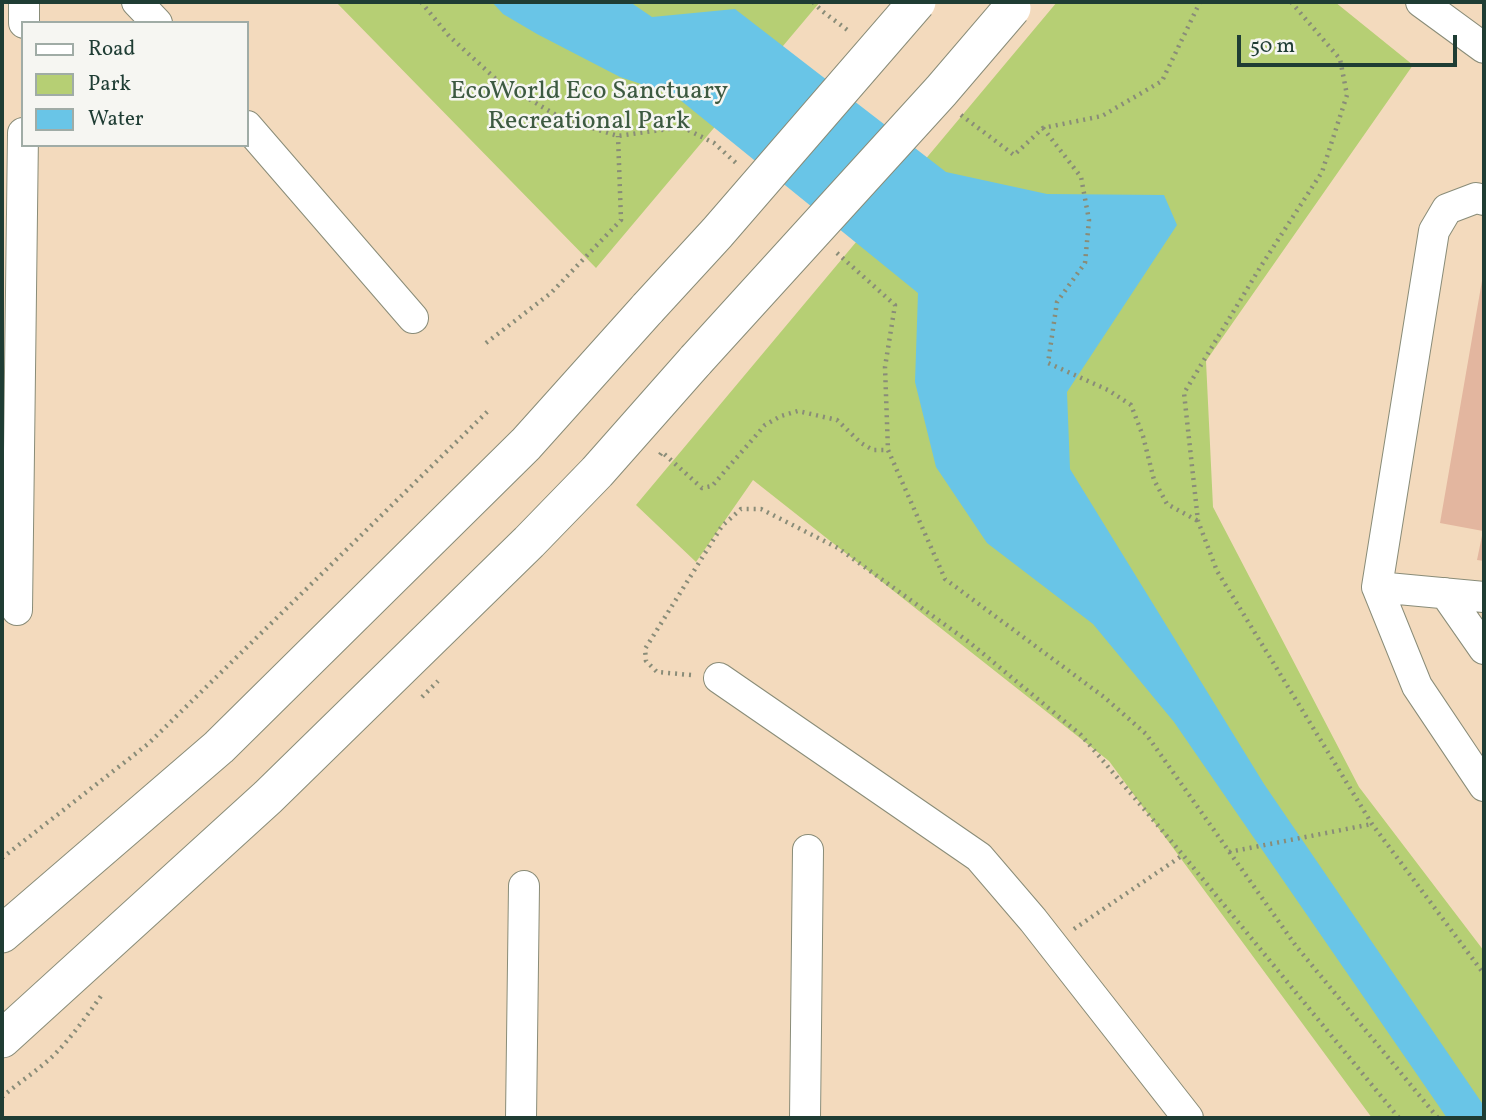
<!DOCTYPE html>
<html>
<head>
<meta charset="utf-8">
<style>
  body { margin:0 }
  #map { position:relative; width:1486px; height:1120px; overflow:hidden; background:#f3dabd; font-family:Vollkorn,serif }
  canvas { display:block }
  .frame { position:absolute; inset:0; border:4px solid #1f3d34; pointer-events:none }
  .legend { position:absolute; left:21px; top:21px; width:228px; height:126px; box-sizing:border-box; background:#f6f6f2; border:2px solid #a0aca6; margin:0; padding:9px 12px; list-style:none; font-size:21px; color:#1f3d34 }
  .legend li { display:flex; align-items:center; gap:14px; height:35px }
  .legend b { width:35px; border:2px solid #a0aca6 }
  .scale { position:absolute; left:1237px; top:35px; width:220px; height:32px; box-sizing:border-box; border:4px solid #1f3d34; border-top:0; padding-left:9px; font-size:21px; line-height:24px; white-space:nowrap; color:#1f3d34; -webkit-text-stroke:5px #f6f6f2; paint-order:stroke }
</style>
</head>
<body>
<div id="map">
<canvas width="1486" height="1120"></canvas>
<div class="frame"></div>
<ul class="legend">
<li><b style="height:9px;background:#fff"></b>Road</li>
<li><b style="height:19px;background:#b6cf74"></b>Park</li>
<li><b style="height:19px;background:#69c5e7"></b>Water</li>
</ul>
<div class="scale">50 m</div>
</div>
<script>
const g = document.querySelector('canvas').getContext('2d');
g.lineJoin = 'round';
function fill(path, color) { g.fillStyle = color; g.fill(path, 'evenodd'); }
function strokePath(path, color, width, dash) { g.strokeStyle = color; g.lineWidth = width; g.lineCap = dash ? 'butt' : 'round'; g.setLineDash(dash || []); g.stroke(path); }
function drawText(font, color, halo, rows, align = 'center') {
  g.font = font + ' Vollkorn,serif'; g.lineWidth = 5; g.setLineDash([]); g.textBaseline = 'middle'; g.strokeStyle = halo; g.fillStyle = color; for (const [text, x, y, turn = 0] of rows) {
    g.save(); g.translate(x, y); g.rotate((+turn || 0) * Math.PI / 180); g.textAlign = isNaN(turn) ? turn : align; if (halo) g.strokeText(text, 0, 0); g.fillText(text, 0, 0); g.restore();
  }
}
fill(new Path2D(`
  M336,2H820L596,268Z
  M1057,2H1335L1413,65L1206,361L1213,507L1359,787L1484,951V1118H1372L1109,761L753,480L696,562L636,505Z`), '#b6cf74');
fill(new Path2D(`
  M492,2H630L652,17L735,9L946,172L1047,194L1164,195L1177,225L1067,392L1070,469L1264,784L1484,1106V1118H1447L1174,722L1093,624L987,543L936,467L915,382L918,293L674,95L620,77L537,34L503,14Z`), '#69c5e7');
fill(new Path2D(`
  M1483,275H1484V561L1477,560L1483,531L1440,523Z`), '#e3b69f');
const minor = new Path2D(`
  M137,2L157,23
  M1421,2L1484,48
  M24,23V2
  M247,126L413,318
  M1484,200L1476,198L1447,209L1434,231L1377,587L1417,686L1484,786
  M1377,587L1484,597
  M1445,593L1484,649
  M17,610L23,133
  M719,678L979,857L1033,920L1188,1118
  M521,1118L524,886
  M805,1118L808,850`);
const major = new Path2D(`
  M2,934L219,747L526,444L648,308
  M2,1039L268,797L529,542L597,472L696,360`);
strokePath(minor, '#898c78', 32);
strokePath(major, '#898c78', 39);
strokePath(new Path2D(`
  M421,2L449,36L498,81L563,119L618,136L682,127L714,143L736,163
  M813,2L822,11L850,32
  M1291,2L1340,59L1347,95L1322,172L1261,266L1184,393L1198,521L1217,571L1372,824L1484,974
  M961,115L1014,155L1043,128L1102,116L1162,81L1200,2
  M1043,128L1081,177L1089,220L1085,263L1057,302L1048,363L1108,390L1131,405L1143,436L1154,480L1167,504L1198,521
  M837,253L895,305L885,367L888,450L945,579L1104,697L1146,734L1296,946L1438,1118
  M486,343L551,293L621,220L618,136
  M660,455L662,452L702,488L712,486L765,425L781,416L798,411L837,420L861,443L873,450H888
  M691,675L657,672L646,661L645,649L722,526L741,509H761L838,548L969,642L1081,735L1183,855L1399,1118
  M422,697L438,681
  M1229,852L1372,824
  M2,858L148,744L490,409
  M1074,929L1183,855
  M2,1097C18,1083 37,1071 53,1056C71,1038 86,1017 101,996`), '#898c78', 4.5, [2, 5]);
strokePath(minor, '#fff', 30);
strokePath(major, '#fff', 37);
const majorBridge = new Path2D(`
  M648,308L717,233L917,2
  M696,360L941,91L1012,8`);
strokePath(majorBridge, '#898c78', 39, []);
strokePath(majorBridge, '#fff', 37);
drawText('26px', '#3d5a41', '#f6f6f2', [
  ["EcoWorld Eco Sanctuary",589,93],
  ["Recreational Park",589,123]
]);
</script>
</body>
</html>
